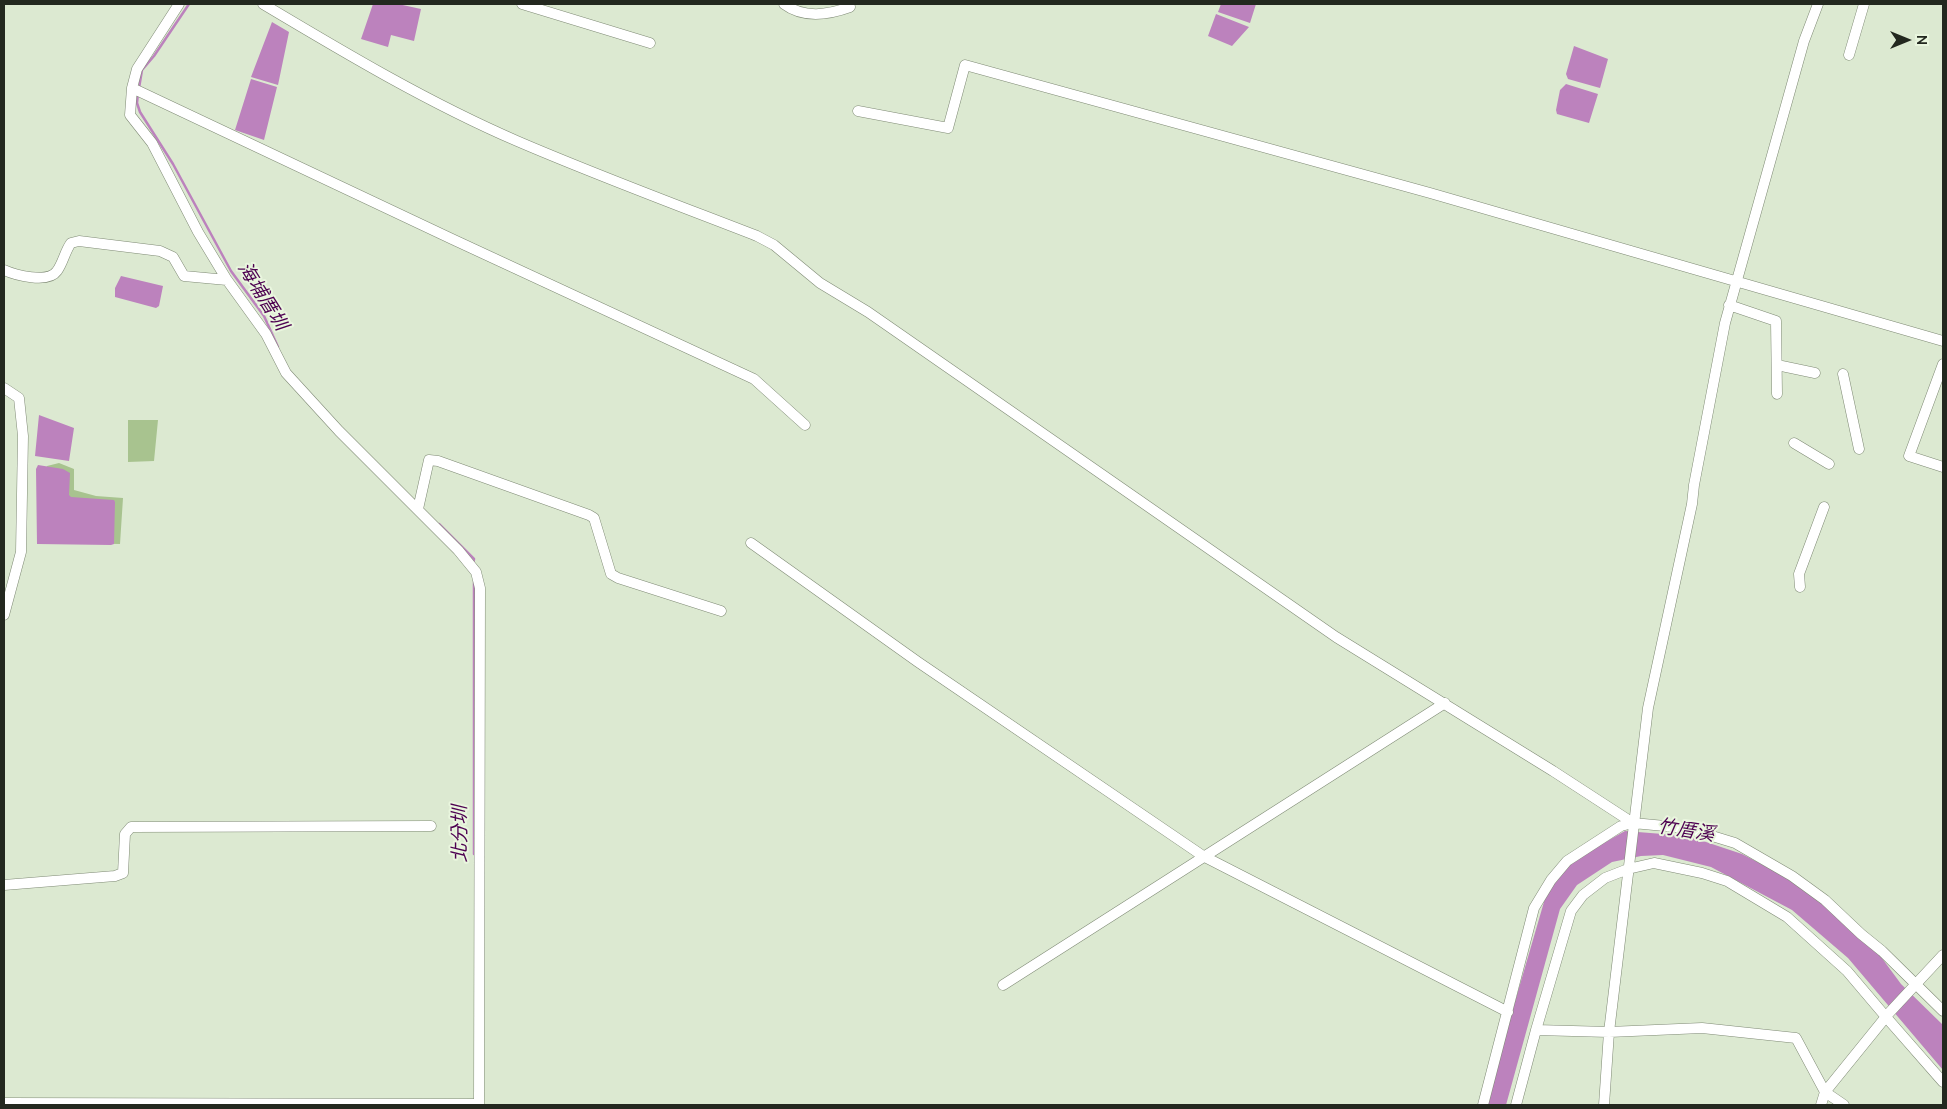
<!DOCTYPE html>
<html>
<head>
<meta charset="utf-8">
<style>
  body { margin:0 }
  #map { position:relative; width:1947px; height:1109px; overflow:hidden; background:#dce9d1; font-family:Ubuntu,sans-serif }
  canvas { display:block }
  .frame { position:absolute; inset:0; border:5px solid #23281f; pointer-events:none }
  .north { position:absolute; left:1882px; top:15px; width:50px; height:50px; -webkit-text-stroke:4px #e9f6de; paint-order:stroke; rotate:90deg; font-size:14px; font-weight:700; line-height:20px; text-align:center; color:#23281f }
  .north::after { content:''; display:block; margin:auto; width:18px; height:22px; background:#23281f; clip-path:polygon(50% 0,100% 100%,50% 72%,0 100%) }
</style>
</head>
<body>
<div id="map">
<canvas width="1947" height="1109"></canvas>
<div class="frame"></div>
<div class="north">N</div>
</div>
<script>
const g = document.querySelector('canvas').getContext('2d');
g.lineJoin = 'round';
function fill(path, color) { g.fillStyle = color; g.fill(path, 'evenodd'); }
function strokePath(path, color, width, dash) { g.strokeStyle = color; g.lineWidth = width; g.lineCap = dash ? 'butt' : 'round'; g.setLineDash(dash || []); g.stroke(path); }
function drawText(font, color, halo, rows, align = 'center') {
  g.font = font + ' Ubuntu,"Noto Sans TC",sans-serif'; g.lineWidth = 4; g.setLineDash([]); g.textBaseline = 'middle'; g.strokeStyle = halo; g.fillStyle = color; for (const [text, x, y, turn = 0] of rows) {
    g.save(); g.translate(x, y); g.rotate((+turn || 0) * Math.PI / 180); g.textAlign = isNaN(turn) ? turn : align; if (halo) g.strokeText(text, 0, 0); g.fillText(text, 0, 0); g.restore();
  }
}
fill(new Path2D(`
  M128,420H158L154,461L128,462Z
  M59,463L74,469V490L96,496L123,498L120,544L58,543L40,482L47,466Z`), '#a8c38f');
fill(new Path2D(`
  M373,4H398L421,9L414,41L391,35L388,47L361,39Z
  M1221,4H1256L1250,23L1218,12Z
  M1216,14L1249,27L1232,46L1208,36Z
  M272,22L289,32L278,85L251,77Z
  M1574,46L1608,59L1600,88L1568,79L1566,74Z
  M251,79L277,87L264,140L235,130Z
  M1566,84L1598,94L1589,123L1557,114L1556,110L1560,90Z
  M121,276L163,286L159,306L156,308L115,297V288Z
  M39,415L74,428L69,461L35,456Z
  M38,465L63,469L70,473L69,495L71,497L114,500L115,502L114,544L111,545L37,544L36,469Z
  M1625,831L1688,836L1742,854L1800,884L1873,946L1901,984L1943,1025V1070L1848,958L1792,910L1711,867L1663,855L1641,856L1612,862L1577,885L1560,909L1506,1105H1485L1546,895L1570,862Z`), '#bc82bd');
strokePath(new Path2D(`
  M139,88L142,70L154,56L189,4
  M138,93L137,103L140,112L173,164L231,271L264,316L278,347
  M439,524L474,559L473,564
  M474,582V854`), '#bc82bd', 2.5);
const minor = new Path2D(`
  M179,4L137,69L132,88L130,115L152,143L198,232L227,280L266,334L286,373L339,431L458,550L476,572L480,588L479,1105
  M263,4C345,53 429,103 517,141C596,175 677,205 757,236L774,245L820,283L868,312L1336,637L1553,771L1633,823
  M522,4L650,43
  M784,4C804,19 828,15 850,7
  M1849,55L1864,4
  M132,88L452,239L754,379L805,425
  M858,111L948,128L965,65L1430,193L1943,341
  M4,270C15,275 48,284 57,271C63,263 65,251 71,243L79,241L160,251L173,257L184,276L227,280
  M1729,305L1776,321L1777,394
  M1943,364L1909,456L1943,467
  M1777,365L1815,373
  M1843,374L1859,449
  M4,388L19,398L23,436L21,552L4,615
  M1794,443L1829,464
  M418,509L429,460L438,461L589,515L594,518L611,574L618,578L721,611
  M751,543L918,662L1203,856L1508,1012
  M1800,587L1799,574L1824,507
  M4,885L115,876L123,873L125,834L131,827L431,826
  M1003,985L1445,703
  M1536,1030L1609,1032L1702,1028L1796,1038L1825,1092L1844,1105
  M4,1103L479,1104
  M1483,1105L1534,908L1551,880L1567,861L1621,826L1633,823L1686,828L1735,843L1792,876L1825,900L1861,934L1882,951L1943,1011
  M1516,1105L1536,1030L1571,911L1583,895L1605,878L1628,869L1654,863L1702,873L1727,881L1787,917L1847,971L1886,1017L1943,1082
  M1604,1105L1609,1032L1648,708L1692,504L1694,485L1725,323L1804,41L1818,4
  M1821,1105L1825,1092L1889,1013L1943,955`);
strokePath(minor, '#7f8a75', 11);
strokePath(minor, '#fff', 10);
drawText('italic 19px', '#4d0151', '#e9f6de', [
  ["海埔厝圳",263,296,58],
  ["竹厝溪",1686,830,9],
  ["北分圳",460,834,-90]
]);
</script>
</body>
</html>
